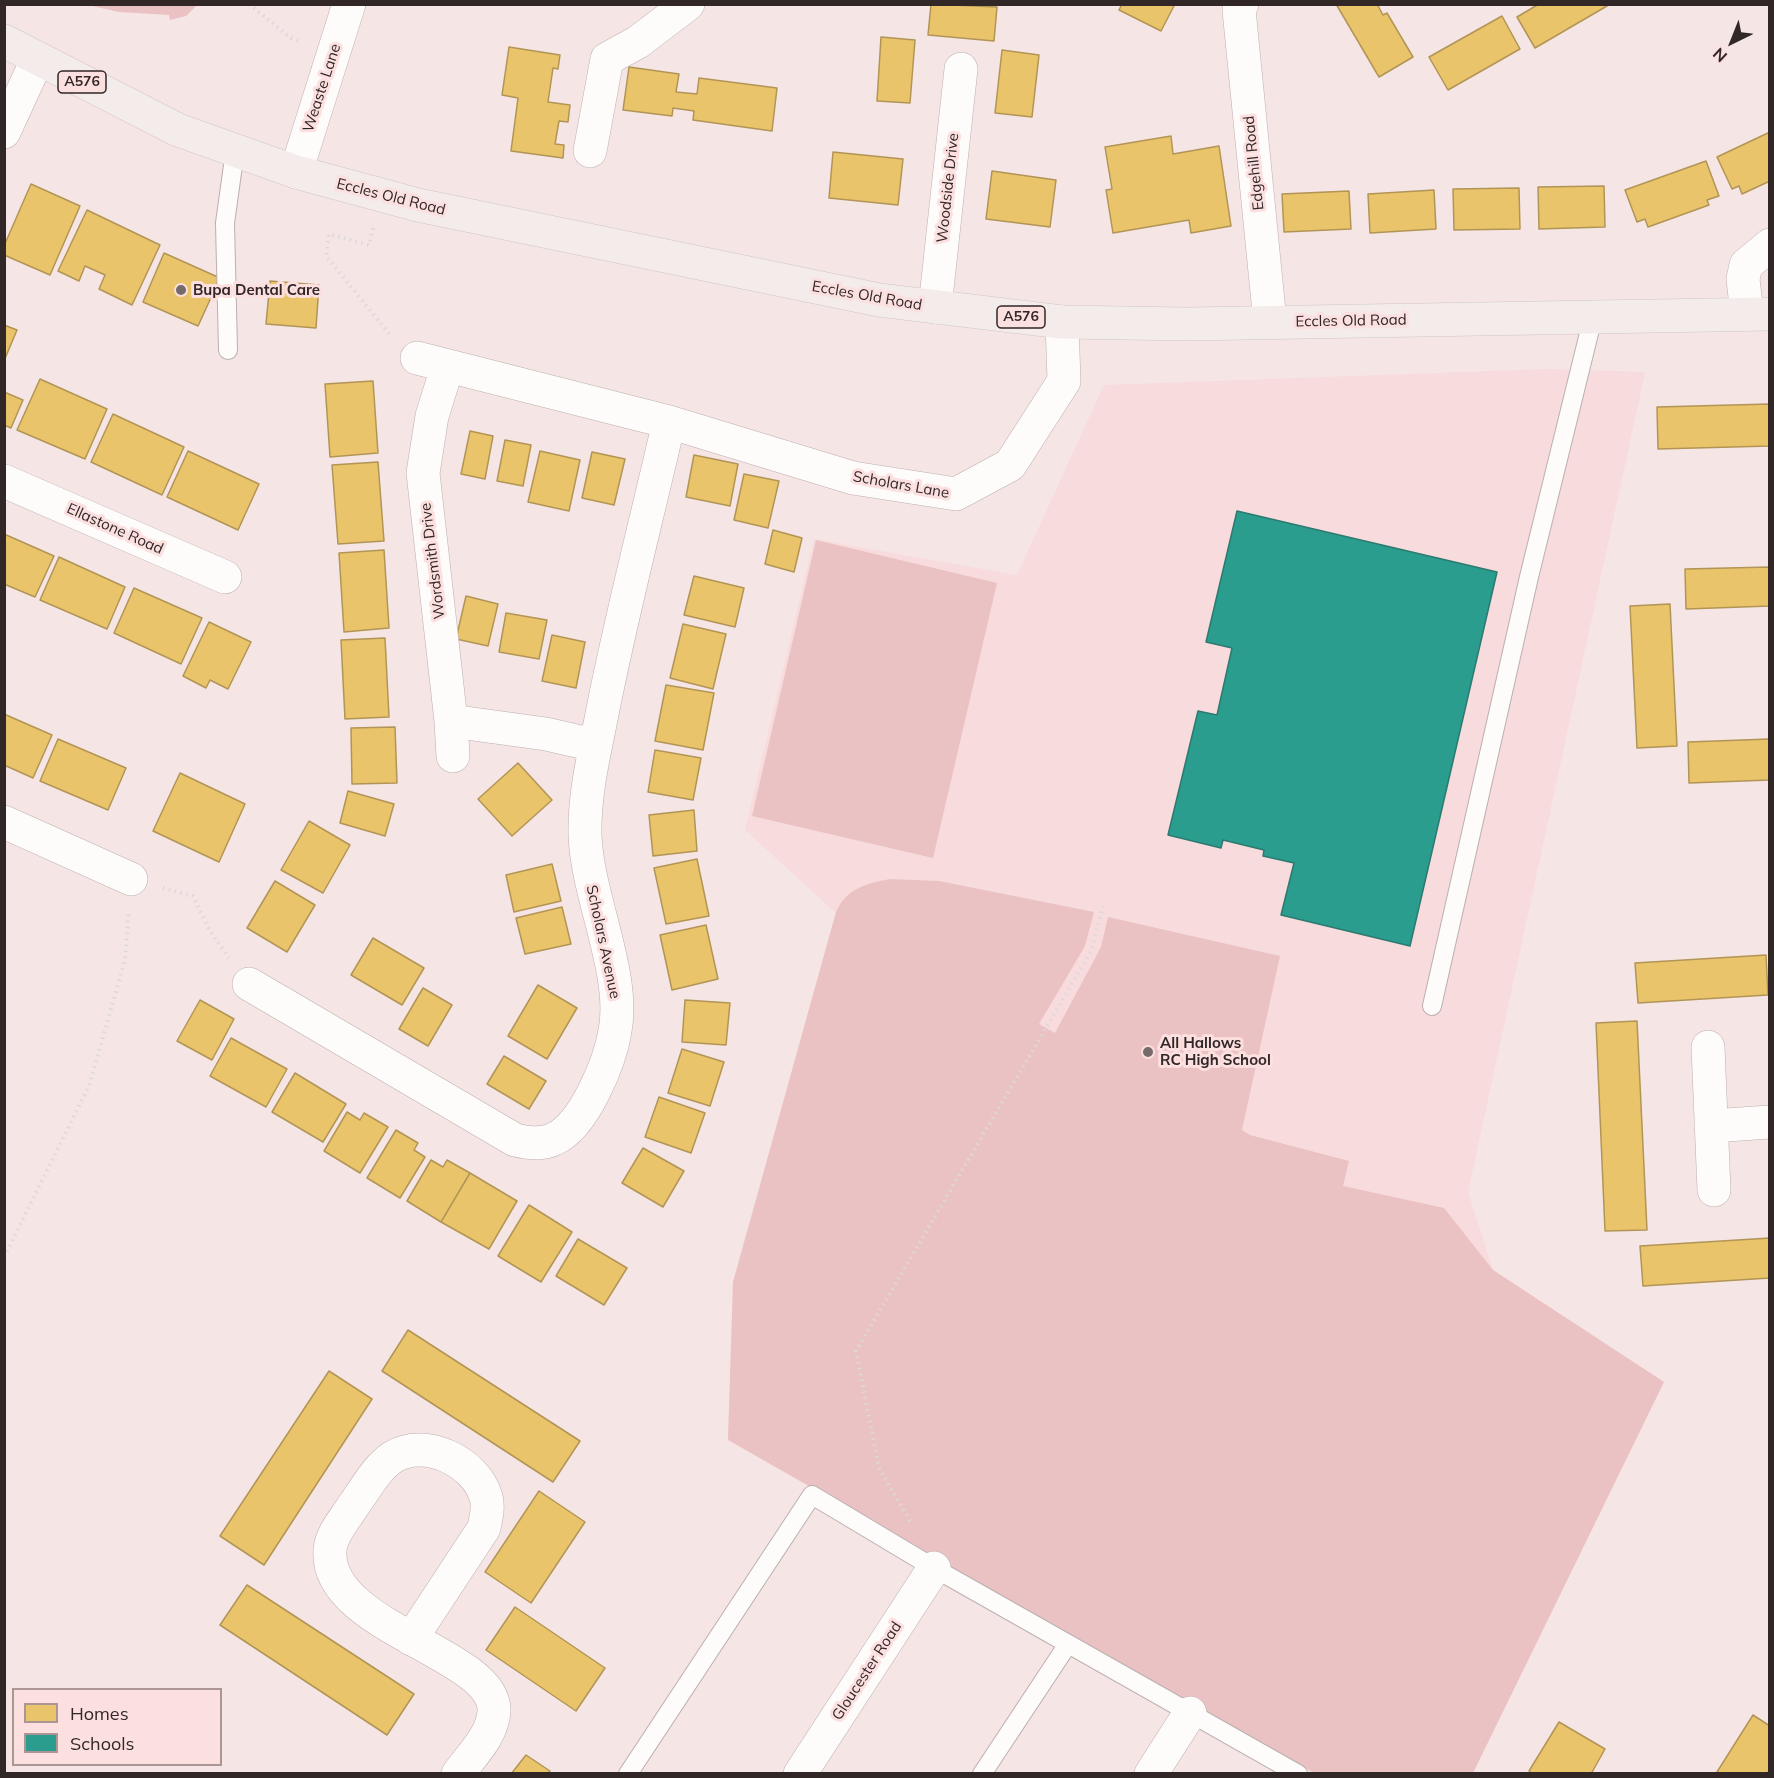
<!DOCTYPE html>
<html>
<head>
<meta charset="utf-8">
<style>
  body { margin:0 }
  #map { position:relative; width:1774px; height:1778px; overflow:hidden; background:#f6e5e5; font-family:Mulish,sans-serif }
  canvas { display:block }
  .frame { position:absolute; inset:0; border:6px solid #312727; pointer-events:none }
  .legend { position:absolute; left:12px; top:1688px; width:210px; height:78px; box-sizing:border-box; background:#fcdfdf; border:2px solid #ab9595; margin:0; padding:8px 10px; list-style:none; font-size:18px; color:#312727 }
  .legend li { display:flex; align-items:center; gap:12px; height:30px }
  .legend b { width:30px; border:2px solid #ab9595 }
  .north { position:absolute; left:1702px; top:12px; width:60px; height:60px; -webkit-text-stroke:4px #fcdfdf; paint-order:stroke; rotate:223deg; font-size:16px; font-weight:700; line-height:24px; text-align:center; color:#312727 }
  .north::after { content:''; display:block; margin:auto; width:21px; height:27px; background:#312727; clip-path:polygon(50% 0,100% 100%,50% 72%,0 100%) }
</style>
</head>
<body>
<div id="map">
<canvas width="1774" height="1778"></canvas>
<div class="frame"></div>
<ul class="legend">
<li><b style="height:16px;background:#e9c46a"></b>Homes</li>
<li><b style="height:16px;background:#2a9d8f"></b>Schools</li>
</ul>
<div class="north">N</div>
</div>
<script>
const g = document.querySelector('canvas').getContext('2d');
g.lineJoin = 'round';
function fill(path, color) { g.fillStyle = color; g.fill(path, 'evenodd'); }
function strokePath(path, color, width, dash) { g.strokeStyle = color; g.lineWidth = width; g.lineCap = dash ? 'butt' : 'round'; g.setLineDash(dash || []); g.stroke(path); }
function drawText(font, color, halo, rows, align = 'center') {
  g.font = font + ' Mulish,sans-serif'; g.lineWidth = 6; g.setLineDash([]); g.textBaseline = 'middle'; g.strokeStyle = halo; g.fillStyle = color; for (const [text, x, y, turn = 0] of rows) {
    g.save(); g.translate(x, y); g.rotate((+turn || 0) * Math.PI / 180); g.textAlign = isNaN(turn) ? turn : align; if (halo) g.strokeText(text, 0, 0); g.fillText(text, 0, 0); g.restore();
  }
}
fill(new Path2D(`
  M1547,369L1645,372L1468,1192L1493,1270L1664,1382L1473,1773H1314L728,1440L733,1282L836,913L745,830L814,539L1017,575L1104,385Z`), '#f8dbdc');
fill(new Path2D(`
  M88,5L197,4V5L186,16L170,20L169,15L119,12Z
  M816,540L997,583L933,858L752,816Z
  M890,879L939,881L1094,912L1085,946L1039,1024L1055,1033L1101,947L1108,917L1280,956L1242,1130L1250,1135L1349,1161L1343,1186L1444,1208L1493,1270L1664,1382L1473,1773H1314L728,1440L733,1282L836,912C847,888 865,884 890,879Z`), '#eac2c3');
const homes = new Path2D(`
  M931,4L997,7L994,41L928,35Z
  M1122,4H1175L1161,31L1119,10Z
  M1336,4H1377L1383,15L1387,13L1413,57L1379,77Z
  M1539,4H1606L1607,6L1535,48L1517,17Z
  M1502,16L1520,49L1448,90L1429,57Z
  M881,37L915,40L910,103L877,101Z
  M509,47L560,55L558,69L553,68L548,102L570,105L568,122L559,121L555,144L564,145L563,158L511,151L518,98L502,95Z
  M1002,50L1039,55L1032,117L995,113Z
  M629,67L679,74L676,92L697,94L699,78L777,88L772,131L693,120L694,111L673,108L672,116L623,110Z
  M1770,132V181L1742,194L1739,186L1732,189L1717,157Z
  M1171,136L1173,154L1219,146L1231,226L1191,233L1189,220L1113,233L1106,190L1112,189L1105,147Z
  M833,152L903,159L898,205L829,198Z
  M1706,161L1719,196L1707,200L1709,205L1648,227L1645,219L1637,222L1625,190Z
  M992,171L1056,180L1050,227L986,219Z
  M31,184L80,206L50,275L4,255V246Z
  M1604,186L1605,227L1539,229L1538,187Z
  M1519,188L1520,229L1454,230L1453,189Z
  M1434,190L1436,229L1370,233L1368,194Z
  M1349,191L1351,229L1284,232L1282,194Z
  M87,210L160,245L132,305L99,289L105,275L85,266L79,281L58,271Z
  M164,253L220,278L198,326L143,302Z
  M270,281L319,285L316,328L266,324Z
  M4,325L17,330L4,361Z
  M40,379L107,409L85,459L17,430Z
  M373,381L378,453L330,457L325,384Z
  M4,392L23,400L11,428L4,425Z
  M1770,404V446L1658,449L1657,407Z
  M113,414L184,447L162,495L91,462Z
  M470,431L493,436L485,479L461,474Z
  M505,440L531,445L523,486L497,481Z
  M188,451L259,484L238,530L167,497Z
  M540,451L580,460L569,511L528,502Z
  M592,452L625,459L614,505L582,498Z
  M694,455L738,464L730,506L686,497Z
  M378,462L384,541L338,544L332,465Z
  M744,474L779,481L768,528L734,520Z
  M773,530L802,538L794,572L765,564Z
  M4,534L54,556L35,597L4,584Z
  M384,550L389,628L344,632L339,553Z
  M59,557L125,587L107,629L40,600Z
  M1770,567V606L1686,609L1685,569Z
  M694,576L744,588L735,627L684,615Z
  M134,588L202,618L181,664L114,633Z
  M466,596L498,604L488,646L456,639Z
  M1670,604L1677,746L1637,748L1630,606Z
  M506,613L547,620L539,659L499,652Z
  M209,622L251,642L228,689L210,680L206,688L183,676Z
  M683,624L726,634L713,689L670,678Z
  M552,635L585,642L576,688L542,681Z
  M385,638L389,717L345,719L341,640Z
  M666,685L714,693L703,750L655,741Z
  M4,714L52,735L33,778L4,765Z
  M395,727L397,783L352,784L351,728Z
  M58,739L126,768L108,810L40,781Z
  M1770,739V780L1689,783L1688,742Z
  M655,750L701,758L693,800L648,792Z
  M518,763L552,800L512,836L478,799Z
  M180,773L245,804L219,862L153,831Z
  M348,791L394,804L385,836L340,823Z
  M694,810L697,851L653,856L649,815Z
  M309,821L350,845L323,893L281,870Z
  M697,859L709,916L666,924L654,868Z
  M552,864L561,901L514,912L506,875Z
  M275,881L315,905L287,952L247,928Z
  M562,907L571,944L525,954L516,918Z
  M706,925L718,979L672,990L660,935Z
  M373,938L424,968L402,1005L351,975Z
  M1766,955L1768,995L1638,1003L1635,963Z
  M538,985L577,1008L547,1059L508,1036Z
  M423,988L452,1005L428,1046L399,1029Z
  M200,1000L234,1019L212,1060L177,1041Z
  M685,1000L730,1003L726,1045L682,1042Z
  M1637,1021L1647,1230L1605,1231L1596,1023Z
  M231,1038L287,1069L266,1107L210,1076Z
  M682,1049L724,1062L710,1106L668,1093Z
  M504,1056L546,1081L529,1109L487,1084Z
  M295,1073L346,1104L323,1142L272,1112Z
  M659,1097L705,1113L691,1153L645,1137Z
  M347,1112L360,1120L364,1113L388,1127L360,1173L324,1151Z
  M396,1130L418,1143L414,1150L425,1157L400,1198L367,1178Z
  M643,1148L684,1171L663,1207L622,1183Z
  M431,1160L443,1167L447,1160L470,1173L441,1222L407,1201Z
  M470,1173L517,1201L489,1249L441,1222Z
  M529,1205L572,1232L541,1282L498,1256Z
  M1770,1238V1278L1643,1286L1640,1246Z
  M578,1239L627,1268L604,1305L556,1276Z
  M408,1330L580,1441L553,1482L382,1371Z
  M329,1371L372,1399L264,1565L220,1536Z
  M539,1491L585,1522L531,1603L485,1572Z
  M247,1585L414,1694L387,1735L220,1625Z
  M515,1607L605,1668L576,1711L486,1650Z
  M1753,1715L1770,1726V1769L1767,1774H1719L1717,1772Z
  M1559,1722L1605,1749L1591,1774H1533L1529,1771Z
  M526,1755L550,1771L548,1774H511Z`);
fill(homes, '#e9c46a');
strokePath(homes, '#b29556', 1.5);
const schools = new Path2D(`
  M1237,511L1497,572L1410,946L1281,915L1294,863L1263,856L1264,850L1223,840L1221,848L1168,835L1198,711L1217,715L1232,648L1206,642Z`);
fill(schools, '#2a9d8f');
strokePath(schools, '#2c7a70', 1.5);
const lane = new Path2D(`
  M228,350L225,223L235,151
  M1432,1006L1529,577L1593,317
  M628,1774L812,1495L934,1568L1298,1774
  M982,1774L1068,1644`);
const street = new Path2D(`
  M1242,4L1239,10L1270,322
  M4,132L37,60
  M590,151L607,59L638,42L688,4
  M935,307L961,69
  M1747,314L1743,279L1746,265L1770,245
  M417,358L669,422L853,478L956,494L1010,465L1064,381L1062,322
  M447,368L432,416L423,473L451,721L453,756
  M4,481L225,577
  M451,721L546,734L594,745
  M4,822L131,879
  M249,984L515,1140C528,1143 542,1145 554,1139C584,1126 610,1062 615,1031C626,974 587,896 585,835C584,792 595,751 603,709C622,613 647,518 669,422
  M1708,1047L1714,1190
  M1711,1126L1770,1122
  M411,1639L484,1528C486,1518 489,1507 486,1497C476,1462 425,1437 393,1457C376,1468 365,1490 353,1506C345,1519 331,1534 330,1550C324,1628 496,1653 494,1711C493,1735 471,1756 458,1774
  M800,1774L934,1568
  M1151,1774L1190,1713`);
const secondary = new Path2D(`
  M296,172L349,4`);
const primary = new Path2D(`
  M4,41L178,130L296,172L418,205L879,300L1062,322L1188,324L1770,314`);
strokePath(lane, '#bcafaf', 20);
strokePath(street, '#bcafaf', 34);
strokePath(secondary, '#bcafaf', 34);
strokePath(primary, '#cfc6c6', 34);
strokePath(new Path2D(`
  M249,4L291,38L302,42
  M373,228L369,245L329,234L326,256L391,336
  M163,888L193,896L210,931L229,958
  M4,1257L89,1086L125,960L129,911
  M910,1521L879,1468L856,1351L1091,951L1103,906`), '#ddd9d9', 4, [1.5, 4.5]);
strokePath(lane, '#fefbfb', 18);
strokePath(street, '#fefbfb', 33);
strokePath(secondary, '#fefbfb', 33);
strokePath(primary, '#f4ebeb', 33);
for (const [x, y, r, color] of [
  [181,290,6,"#766a6a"],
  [1148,1052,6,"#766a6a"]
]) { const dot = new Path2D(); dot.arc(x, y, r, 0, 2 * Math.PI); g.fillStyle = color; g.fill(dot); strokePath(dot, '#fcdfdf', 2); }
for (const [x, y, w] of [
  [82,82,48],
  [1021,317,48]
]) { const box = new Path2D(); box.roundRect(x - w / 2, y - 11, w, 22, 4.5); g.fillStyle = '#fcdfdf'; g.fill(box); strokePath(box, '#312727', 1.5); }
drawText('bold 14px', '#312727', null, [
  ["A576",82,82],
  ["A576",1021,317]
]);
drawText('15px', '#312727', '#fcdfdf', [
  ["Weaste Lane",322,88,-72],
  ["Edgehill Road",1254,163,-96],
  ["Woodside Drive",948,188,-84],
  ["Eccles Old Road",391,197,14],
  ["Eccles Old Road",867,296,10],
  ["Eccles Old Road",1351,321,-1],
  ["Scholars Lane",901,485,10],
  ["Ellastone Road",115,529,24],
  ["Wordsmith Drive",433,561,-97],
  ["Scholars Avenue",603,942,78],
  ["Gloucester Road",867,1671,-57]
]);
drawText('bold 15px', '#312727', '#fcdfdf', [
  ["Bupa Dental Care",193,290],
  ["All Hallows",1160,1043],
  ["RC High School",1160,1060]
], 'left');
</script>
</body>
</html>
